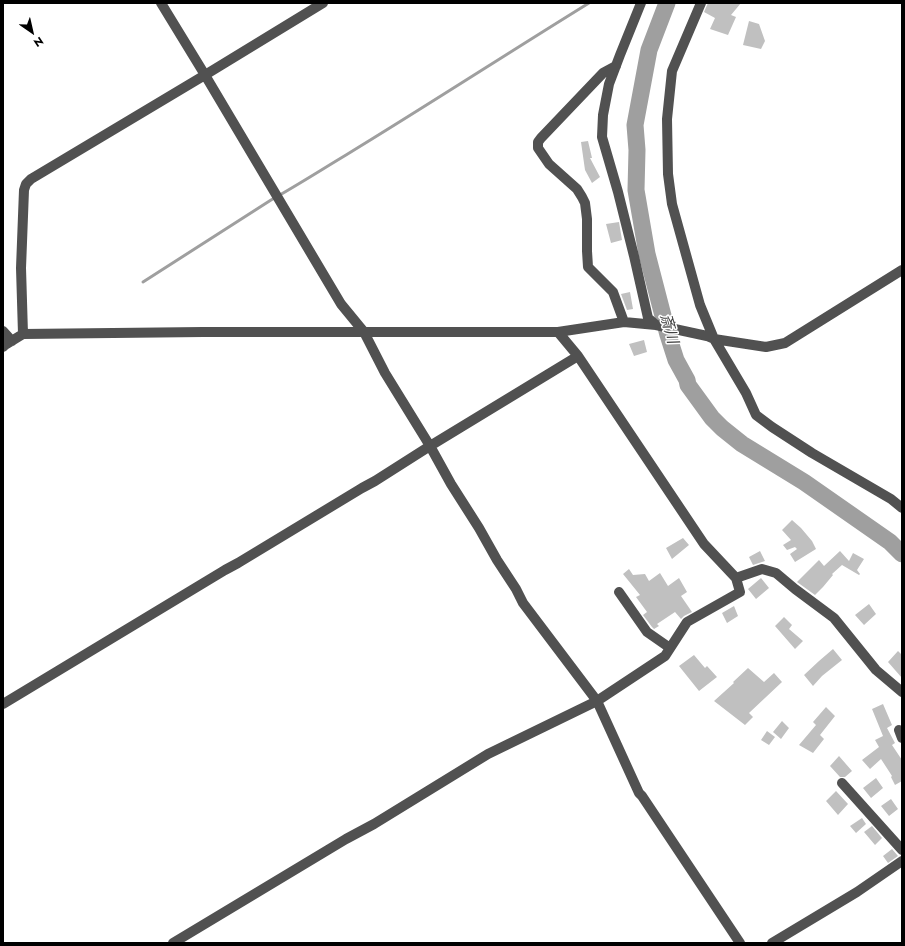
<!DOCTYPE html>
<html>
<head>
<meta charset="utf-8">
<style>
  body { margin:0 }
  #map { position:relative; width:905px; height:946px; overflow:hidden; background:#fff; font-family:Jost,sans-serif }
  canvas { display:block }
  .frame { position:absolute; inset:0; border:4px solid #000; pointer-events:none }
  .north { position:absolute; left:12px; top:12px; width:40px; height:40px; -webkit-text-stroke:3px #fff; paint-order:stroke; rotate:146deg; font-size:11px; font-weight:700; line-height:16px; text-align:center; color:#000 }
  .north::after { content:''; display:block; margin:auto; width:14px; height:18px; background:#000; clip-path:polygon(50% 0,100% 100%,50% 72%,0 100%) }
</style>
</head>
<body>
<div id="map">
<canvas width="905" height="946"></canvas>
<div class="frame"></div>
<div class="north">N</div>
</div>
<script>
const g = document.querySelector('canvas').getContext('2d');
g.lineJoin = 'round';
function strokePath(path, color, width, dash) { g.strokeStyle = color; g.lineWidth = width; g.lineCap = dash ? 'butt' : 'round'; g.setLineDash(dash || []); g.stroke(path); }
function fill(path, color) { g.fillStyle = color; g.fill(path, 'evenodd'); }
function drawText(font, color, halo, rows, align = 'center') {
  g.font = font + ' Jost,"Noto Sans JP",sans-serif'; g.lineWidth = 3; g.setLineDash([]); g.textBaseline = 'middle'; g.strokeStyle = halo; g.fillStyle = color; for (const [text, x, y, turn = 0] of rows) {
    g.save(); g.translate(x, y); g.rotate((+turn || 0) * Math.PI / 180); g.textAlign = isNaN(turn) ? turn : align; if (halo) g.strokeText(text, 0, 0); g.fillText(text, 0, 0); g.restore();
  }
}
strokePath(new Path2D(`
  M143,282L271,200C296,186 321,170 346,155C428,105 508,53 589,3`), '#9f9f9f', 3);
strokePath(new Path2D(`
  M667,3L649,50L635,125L637,150L636,190L647,254L668,335L676,360L687,380L688,385L712,418L722,428L742,444L804,482L890,542L902,554`), '#9f9f9f', 17);
fill(new Path2D(`
  M708,3H741L731,15L736,17L728,35L710,29L715,18L704,12Z
  M749,21L759,24L765,41L761,49L743,45Z
  M588,141L592,158H590L600,177L592,183L585,170L581,142Z
  M619,222L622,240L611,243L606,224Z
  M630,292L633,309L627,310L621,294Z
  M644,340L647,352L634,356L629,344Z
  M792,520L801,528L812,541L816,549L795,562L790,554L797,549L795,547L787,550L783,545L791,540L782,530Z
  M683,538L689,545L672,559L666,548Z
  M760,551L765,561L753,565L749,557Z
  M840,551L849,561L853,553L864,559L857,570L860,574L859,575L842,565L832,574L833,575L823,587L815,595L797,582L819,560L824,566Z
  M629,569L633,575L645,574L649,581L660,573L668,586L679,578L687,592L681,596L692,612L684,616L681,619L675,612L657,624L659,626L654,629L652,627L643,615L647,612L636,597L640,595L623,574Z
  M761,578L769,588L756,599L748,589Z
  M869,604L876,614L864,625L855,615Z
  M734,606L738,616L727,623L722,613Z
  M784,617L792,625L789,629L803,641L795,649L775,626Z
  M833,649L842,660L822,676L813,686L804,675L819,661Z
  M898,651L902,655V678L888,662Z
  M694,655L705,668L707,666L717,677L699,691L679,666Z
  M748,668L764,682L774,673L782,682L749,713L753,717L745,725L714,701L734,683L733,682Z
  M883,704L892,725L887,728L895,743L892,745L902,760V781L895,785L891,777L892,776L881,759L870,769L862,760L879,747L875,740L883,736L872,709Z
  M826,707L835,716L820,735L824,739L813,753L799,745L816,725L813,722Z
  M782,721L789,728L781,739L773,732Z
  M767,731L775,737L769,745L761,740Z
  M839,756L852,771L845,777H840L830,766Z
  M876,778L883,788L871,798L863,788Z
  M836,791L848,804L838,815L826,801Z
  M891,799L898,809L889,816L881,806Z
  M862,818L866,824L856,833L850,826Z
  M872,826L882,838L875,845L864,832Z
  M892,849L898,856L888,863L883,856Z`), '#c0c0c0');
strokePath(new Path2D(`
  M161,3L205,75L341,304L364,332L385,373L430,446L451,484L479,528L497,560L516,589L523,603L597,701L639,793L642,796L740,943
  M641,3L620,55L609,84L603,115L602,137L618,192L634,256L648,318L656,325
  M701,3L672,71L667,119L668,174L672,204L700,305L714,339L746,393L756,415L772,427L812,453L891,499L902,508
  M616,66L603,73L541,138L538,142V148L549,164L577,189L582,197L585,203L587,219V251L588,267L613,292L624,322
  M3,331L12,341
  M23,334L21,268L24,190L26,184L31,179L205,75L323,3
  M3,347L5,345L23,334L203,332H558L624,322L656,325L707,336L714,339L766,347L785,343L902,270
  M736,578L762,569L776,573L795,589L834,618L876,670L902,692
  M619,592L647,632L670,648
  M3,704L225,570L238,563L362,488L375,481L430,446L578,356
  M899,730L902,738
  M842,783L902,850
  M173,943L346,839L374,824L488,754L597,701L665,656L687,622L740,592L736,578L704,544L578,356L558,332
  M772,943L857,892L902,861`), '#515151', 10);
drawText('italic 15px', '#404040', '#fff', [
  ["斎川",668,329,74]
]);
</script>
</body>
</html>
